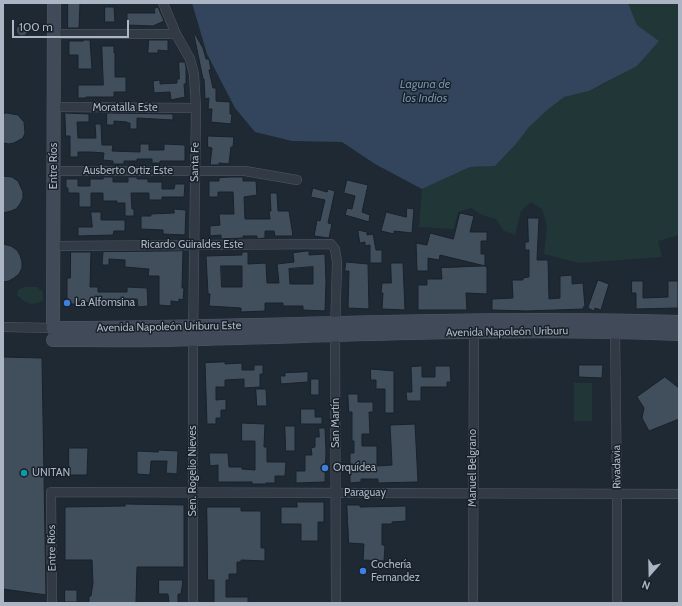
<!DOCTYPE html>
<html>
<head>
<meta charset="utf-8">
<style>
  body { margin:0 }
  #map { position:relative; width:682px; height:606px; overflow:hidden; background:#1e2934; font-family:Cabin,sans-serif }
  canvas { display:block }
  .frame { position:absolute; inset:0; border:4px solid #abb5c3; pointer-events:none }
  .north { position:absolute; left:630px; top:554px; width:40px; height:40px; -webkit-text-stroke:3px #182029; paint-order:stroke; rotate:200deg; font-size:11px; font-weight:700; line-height:16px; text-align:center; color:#abb5c3 }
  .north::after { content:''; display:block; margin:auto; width:14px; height:18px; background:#abb5c3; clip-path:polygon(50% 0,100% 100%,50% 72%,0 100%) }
  .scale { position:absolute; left:12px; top:20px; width:117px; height:18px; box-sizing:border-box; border:2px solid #abb5c3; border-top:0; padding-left:5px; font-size:12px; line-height:14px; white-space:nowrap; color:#abb5c3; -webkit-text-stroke:3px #182029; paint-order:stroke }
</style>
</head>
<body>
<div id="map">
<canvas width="682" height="606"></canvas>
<div class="frame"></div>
<div class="north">N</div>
<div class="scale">100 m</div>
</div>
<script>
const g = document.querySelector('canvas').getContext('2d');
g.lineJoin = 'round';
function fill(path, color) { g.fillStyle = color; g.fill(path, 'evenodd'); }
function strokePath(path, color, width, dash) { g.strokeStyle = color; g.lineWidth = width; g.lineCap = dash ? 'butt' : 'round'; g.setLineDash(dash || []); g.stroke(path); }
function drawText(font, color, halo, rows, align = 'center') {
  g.font = font + ' Cabin,sans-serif'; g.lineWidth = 3; g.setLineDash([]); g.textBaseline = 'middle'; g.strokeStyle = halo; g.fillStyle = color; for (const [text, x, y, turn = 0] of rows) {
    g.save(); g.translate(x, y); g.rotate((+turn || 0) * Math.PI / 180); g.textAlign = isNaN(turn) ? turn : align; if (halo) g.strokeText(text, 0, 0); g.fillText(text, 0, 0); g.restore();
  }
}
fill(new Path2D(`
  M628,3H679V235L658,241L662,257L579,263L544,254L547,225L542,209L531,202L521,211L515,235L504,231L496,219L482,215L471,208L458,212L454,229L419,227L422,189L470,167L495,166L516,144L545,106L564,97L589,91L610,81L637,65L659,41L637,25Z
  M24,287H37L43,292V300C31,307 27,304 17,295L18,290Z
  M574,383H592V421H574Z`), '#213636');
fill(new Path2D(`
  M192,3H628L637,25L659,41L637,66L589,91L564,97L547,110L529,127L516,144L495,166L470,167L422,189L375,164L342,142L292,141L255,132L235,108L207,54Z`), '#32455c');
const building = new Path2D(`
  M68,3H80L79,28H68Z
  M105,7H114L115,22H105Z
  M158,7L164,21L153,26L127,25V13H155L154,9Z
  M16 30a6 6 0 1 1 12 0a6 6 0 1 1-12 0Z
  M195,34L203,48L206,59H209L211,70H209L213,88H216V101L230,102V114H232L231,124L211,122L212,109H208L209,98L205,99L204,79H203L194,35Z
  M83,40H90L92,69H78V55H69V41H83Z
  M149,40H168V51L158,50V53H148Z
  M102,46H114V53H115V77H126V92H114V97H86V98H78V85H103Z
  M179,62H185L186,68V84H184L185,97L171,100L170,92L154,93L153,81L160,80V84L177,83V79H179Z
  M7,113L18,115L24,122L25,133L23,138L14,143L9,144L3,143V114Z
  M65,113L89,114V122H77L78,138H96L95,124H101L102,145H113L112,151L140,152V144H149V150H164V144L185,145V161H160V163H152V159H137V161H124V164H113V161L103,160L104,153L91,152H78V157H70V136H66Z
  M107,113L173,114V120L137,118V129H130V123H127V122L114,121V125H107Z
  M208,136L234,137L233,147H231L229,164L219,163V165H210L212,148L208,147Z
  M3,176L12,177L18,181L23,192V198L20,204L16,209L11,211L3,213Z
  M103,177H113V182H128V177H137V179H148V182H162V189H174L175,184H185L184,197H162V200H149V193H131L132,209H134V216H125V203H117V201H103V193H91V207H79V193H68V188H66V179H78V186H90V179H103Z
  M231,177H243V181H256L257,195L244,197L245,219H270L269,211H271L270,193H277L278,211H289L293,236H275L274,231H265V238L257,239V236H243V238L221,239V235L210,236V226L220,225L219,214H234L233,192H218V197H209V181H219V178Z
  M347,180L368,185L362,212L370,215L369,222L345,215L347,208L352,209L355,196L344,193Z
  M313,188L327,192L328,189L335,191L328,223L332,224L329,238L314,236L317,220L320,221L325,200L311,197Z
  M407,208L414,209L412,233L394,231V234L381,231L386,212L406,217Z
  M174,209L186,210L185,235L163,234V230L141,229V216H151V214L174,213Z
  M91,212H101V220H125V231H114L113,235L78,236V227H92Z
  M460,213L474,216L470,232H487V241H481V254H485V266L440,255L439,260L428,258V271H417L416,243L427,245L430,233L453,239Z
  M528,218H539L537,260H548L549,299L560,298V276L572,275V284L583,283L585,307H583L584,309L527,311L492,310V299L513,298L512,280H523V278L529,277V250H525V242H528Z
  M358,230L367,232V235L373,234L376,250H382V263H370V245L365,246V242L360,243Z
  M3,244L11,246L17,250L20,255L22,262V268L19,274L14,278L9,281L3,282Z
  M183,251L182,288H184L183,300L179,299V302L171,301V306L159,305V276H148L149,269L125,267V260L109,259V265H102L103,252Z
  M309,251V255L325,254L326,282L325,311L303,310V306H283V303H265V311L241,312V308L209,306L210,294H208L206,256L242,255V252H248V264L266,263L267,283H279L277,264L294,262L293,253ZM221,266H242V287H222ZM313,267V284H290L289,269Z
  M71,252H91L90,287H98V292H127V287L147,288L148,306L138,307L137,299H124V307H108L96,305V303L77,302V304H67V278H70Z
  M346,262L368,264L369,309L348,308L349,271H345Z
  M391,263H403L405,310L382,309L383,293H381L382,283H391Z
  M485,266L487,267V294L466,293L467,310H418V285H427V279H442L441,268Z
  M598,280L609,284L601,310L595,308L594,311L588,308Z
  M632,281H643V298L668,297V281H678V308L636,309V293H632Z
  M3,357L42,358L46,595L3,589Z
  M225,362V364L242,363V370H254V365H263V374H260V387L244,388V379L225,380V387H216V400L226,399V410H221V418H216V424H207L205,363Z
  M579,365H603L602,378L579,377Z
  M422,366V377H435V366H450L451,382H447V387H421V401H407L406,392H412L411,367Z
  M371,369L394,371V413H385V389H376V380H371Z
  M308,372V382L281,384L280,376H285V373Z
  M665,377L679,388V419L649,431L642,418L644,408L637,397Z
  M311,379H319V395H311Z
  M256,389H266L267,406H257Z
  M348,394H358V402H373V412H369L370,434H362V446H377V466L392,465L390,425L415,424L418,482L378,483V479H361V482L350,483V453H354V441H352V412H349Z
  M301,409H315V417H322V424H301Z
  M242,423L265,424L264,447H267V462H286L285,476H275V483H266V484H252V482H218V465L210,466L209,453H228L229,467H242V469L255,470V441H242Z
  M285,426H295V451H286Z
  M319,428H325L326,451L325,482L296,483V471H305V455H312L311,448L315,447V437H319Z
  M69,448H88L87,475H69Z
  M158,450L178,451L177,474L166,473L167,461H151L150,475L137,474V451L158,452Z
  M297,502H324V522H318V541H301V524H281V507H297Z
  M125,504L184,505V567H137L136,603H89V596H91L93,583L92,560H65V507L125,506Z
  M347,505H360V507L406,506V521L392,522V524H382V545H385L384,561L363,560L364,544L349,543Z
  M207,507H241V511H261V548H265V561L241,560V562H237V574H229V580H226V597H248V603H214V580H208Z
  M159,580H183L181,594H178V603H169L168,594H159Z
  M65,590H77V602H65Z`);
fill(building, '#414e5c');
strokePath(building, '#19222b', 1);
const street = new Path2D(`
  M163,3L176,34L190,59L194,74L196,108L193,339V603
  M54,34H176
  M54,107L196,108
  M54,171H245L297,180
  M54,246L331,244L335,249L337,262L335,334L336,603
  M3,327L53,328V333
  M615,331L617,494V603
  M52,603L51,492L679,494
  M473,603L474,332`);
const secondary = new Path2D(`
  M54,3L53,328C261,328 470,315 679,322
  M53,340C100,340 147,341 195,339C356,335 518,327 679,334`);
strokePath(street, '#4f5863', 10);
strokePath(secondary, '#4f5863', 14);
strokePath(street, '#323b45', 9);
strokePath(secondary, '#404a58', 13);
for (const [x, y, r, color] of [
  [67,303,4,"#3f7fe0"],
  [325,468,4,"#3f7fe0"],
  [24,473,4,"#0f9aa8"],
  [363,571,4,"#3f7fe0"]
]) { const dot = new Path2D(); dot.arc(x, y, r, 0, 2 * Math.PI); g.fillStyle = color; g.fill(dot); strokePath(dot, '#182029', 1.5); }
drawText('11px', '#abb5c3', '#182029', [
  ["Moratalla Este",125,108],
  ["Santa Fe",195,162,-89],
  ["Entre Ríos",54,166,-90],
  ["Ausberto Ortiz Este",128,171],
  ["Ricardo Güiraldes Este",192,245],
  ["Avenida Napoleón Uriburu Este",169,327,-1],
  ["Avenida Napoleón Uriburu",507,332,-1],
  ["San Martín",336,423,-90],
  ["Rivadavia",617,467,-91],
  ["Manuel Belgrano",473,468,-90],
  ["Sen. Rogelio Nieves",193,471,-90],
  ["Paraguay",365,493],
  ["Entre Ríos",52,548,-91]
]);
drawText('11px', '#abb5c3', '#182029', [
  ["La Alfomsina",75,303],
  ["Orquídea",333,468],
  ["UNITAN",32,473],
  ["Cochería",371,565],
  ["Fernandez",371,578]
], 'left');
drawText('italic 12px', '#748eab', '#182029', [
  ["Laguna de",425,84],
  ["los Indios",425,98]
]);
</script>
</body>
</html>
